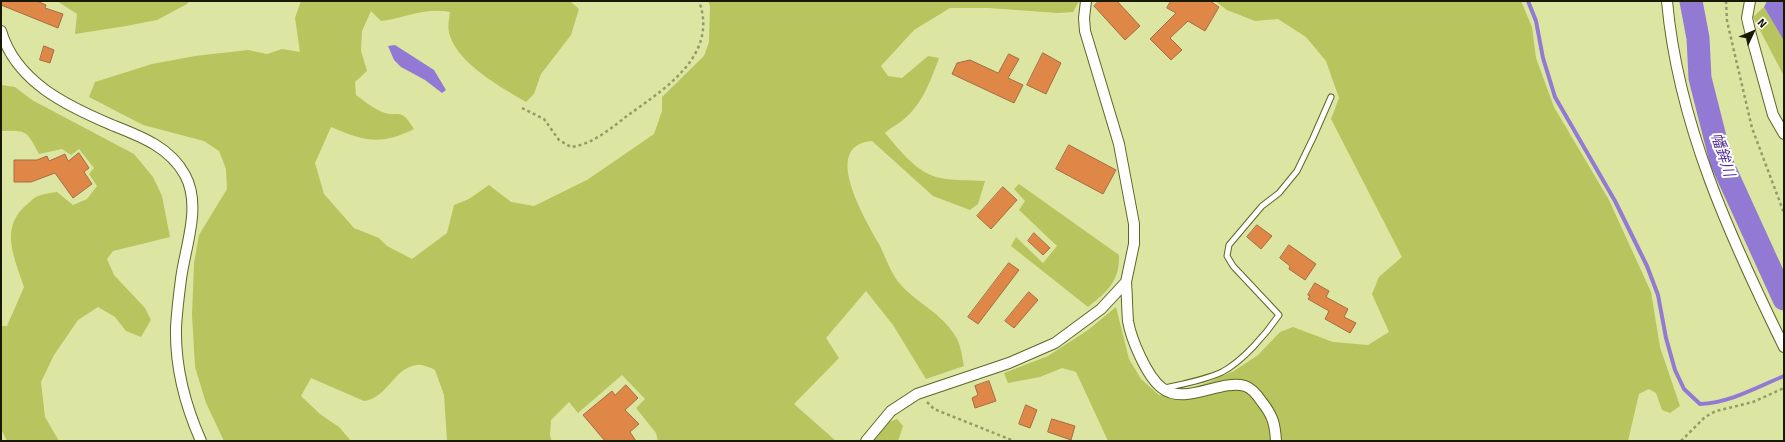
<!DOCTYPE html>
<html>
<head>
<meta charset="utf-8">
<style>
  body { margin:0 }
  #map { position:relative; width:1785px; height:442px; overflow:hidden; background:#dce6a2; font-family:Signika,sans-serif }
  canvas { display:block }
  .frame { position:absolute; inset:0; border:2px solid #171a01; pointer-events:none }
  .north { position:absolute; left:1733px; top:12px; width:40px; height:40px; -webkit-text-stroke:3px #fff; paint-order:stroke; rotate:46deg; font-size:11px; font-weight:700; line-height:16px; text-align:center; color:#171a01 }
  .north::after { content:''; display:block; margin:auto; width:14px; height:18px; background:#171a01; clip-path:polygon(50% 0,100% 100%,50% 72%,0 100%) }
</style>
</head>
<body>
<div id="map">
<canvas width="1785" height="442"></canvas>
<div class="frame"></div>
<div class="north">N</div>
</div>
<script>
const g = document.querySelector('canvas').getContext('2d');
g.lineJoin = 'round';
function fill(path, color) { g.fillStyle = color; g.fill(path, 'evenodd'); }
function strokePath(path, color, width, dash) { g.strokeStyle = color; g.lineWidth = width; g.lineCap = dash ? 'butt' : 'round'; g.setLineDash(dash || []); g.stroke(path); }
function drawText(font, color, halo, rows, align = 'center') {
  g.font = font + ' Signika,"Noto Sans JP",sans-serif'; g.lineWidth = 4; g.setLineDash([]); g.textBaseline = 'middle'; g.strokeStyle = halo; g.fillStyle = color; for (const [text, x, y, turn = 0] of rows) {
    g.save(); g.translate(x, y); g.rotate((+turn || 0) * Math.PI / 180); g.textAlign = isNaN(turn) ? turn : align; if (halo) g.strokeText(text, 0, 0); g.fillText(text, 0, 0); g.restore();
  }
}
fill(new Path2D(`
  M57,1H189L187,4L157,20L126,26L75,34L77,14Z
  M301,1H570L579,9L571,35L541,74L534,94L526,102C502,88 459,64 450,36C447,28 449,20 450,12C426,7 404,18 381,21L371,11L362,31L361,51L367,71L355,82L356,95C363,100 371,107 380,111C398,120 399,104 414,129C380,146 364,141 331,127L315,163L324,194L354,228L379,238L387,246L412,259L447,233L454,205L469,199L489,185L511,202L534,206L587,180L654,134L662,111V97L704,56L709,42L710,6L708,1H1079L1073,12L1058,13L989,8H950L914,30L881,66L888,76L902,78L928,56L939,58C931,80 922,105 903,120C897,125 890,128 885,133C899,149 914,170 936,177C951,181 970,180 985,181L978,204L970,210L933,196L872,141C819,145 867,222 879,244C885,256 892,276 901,285C918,304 942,313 956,337C961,345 962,357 964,366L926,379L893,325L866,291L826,338L839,358L794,404L836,441H658L656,433L636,408L645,399L622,375L578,413L569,402L551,420L550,436L552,441H447L444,395L435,370C431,368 422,364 417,365C393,368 388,398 364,401L311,378L301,396L320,414L339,427L351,441H224L206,403L195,367L192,315L194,263L199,235L227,189L226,169L219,151L204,141L143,125L89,97L95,82L152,64L195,56L248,50L267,54L282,49L300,52L295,18Z
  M1215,1H1521L1532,27L1536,58L1554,107L1609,200L1651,292L1660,347L1680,406L1670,413L1662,410L1656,393L1649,389L1639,394L1628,441H1108L1076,372L1062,368L1040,377L1008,383L1004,373L1048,356L1088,330L1116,307L1129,359L1141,379L1159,395L1175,396L1234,371L1258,355L1280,332L1293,327L1333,342L1368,345L1389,332L1372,294L1379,277L1402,257L1331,119L1339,98L1326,61L1306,37L1278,19L1255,21L1227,10Z
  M1764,7L1784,41V76L1753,17Z
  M1,85L15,87L32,100L134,154L153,177L162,196L170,237L113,251L107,259L114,275L145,308L151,320L141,337L126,331L115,317L98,307L78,320L54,355L41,382L45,417L59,441H7L1,429V326H7L24,287C15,259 0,230 24,207C28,204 32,199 36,197C42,194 50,193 57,192L73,205L87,199L97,186L89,174L94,168L79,149L71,155L62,149L39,154C27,131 27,130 1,131Z
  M1019,184L1119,255C1120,281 1107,292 1088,307L1011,246L1016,237L1043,263L1057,246L1019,210L1025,201L1014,189Z
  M897,419L903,426L898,441H874L889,422Z`), '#b8c45d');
fill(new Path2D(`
  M1767,1H1784V41L1764,7Z
  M395,45L434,70L446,90L442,93L425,80L401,67L394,60L388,46Z`), '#927ad4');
strokePath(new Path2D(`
  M1528,1L1536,21L1543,58L1555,97L1615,201L1647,266L1658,295L1666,338L1675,370L1684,389L1700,404C1730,403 1757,387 1784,376`), '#927ad4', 4);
strokePath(new Path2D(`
  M1691,1L1698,38L1700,78L1721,161L1784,299`), '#927ad4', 23);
const building = new Path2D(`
  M1,1H37L46,5L45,8L63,14L58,28L1,5Z
  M1099,1H1117L1140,26L1125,40L1094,6Z
  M1171,1H1210L1219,7L1205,31L1188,21L1170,38L1182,50L1171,60L1150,39L1176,13L1167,8Z
  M44,46L54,50L50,63L40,60Z
  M1043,53L1061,63L1046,94L1027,85Z
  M1009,54L1019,59L1008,78L1023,85L1014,103L952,74L957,63L970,60L998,73Z
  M1069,145L1116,170L1103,194L1056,169Z
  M79,153L89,168L84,172L92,184L73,198L55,173L31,182H14V160H37L47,156L49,161L65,154L68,161Z
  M1003,187L1017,200L991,229L977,216Z
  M1257,225L1272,236L1261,249L1247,237Z
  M1034,233L1050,248L1043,255L1028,241Z
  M1289,245L1316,264L1305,280L1289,269L1290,266L1280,258Z
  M1009,263L1019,270L978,324L968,317Z
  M1315,283L1329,291L1326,297L1348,309L1344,317L1356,323L1350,333L1325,319L1329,311L1308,299L1310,296L1308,295Z
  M1029,292L1038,300L1014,328L1005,321Z
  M989,381L996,401L975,408L972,398L978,395L975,386Z
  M626,385L638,398L625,410L639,424L630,432L636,441H605L583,415L612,391L615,395Z
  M1026,405L1037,410L1030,428L1019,424Z
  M1052,419L1075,426L1071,440L1048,432Z`);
fill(building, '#df8746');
strokePath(building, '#a36c46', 1);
const service = new Path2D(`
  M1165,388C1183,384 1205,380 1222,372C1243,361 1266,334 1279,315L1233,266L1227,256L1229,245L1262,206L1279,193L1297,171L1313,138L1331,97`);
const minor = new Path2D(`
  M1667,1C1678,124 1730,237 1784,347
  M1750,1L1747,18L1751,35L1773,115L1784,134
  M1,31C16,82 67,106 112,125C140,136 170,147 185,175C202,206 185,247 181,279C179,294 177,311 176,327C175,366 185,405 201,441
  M1126,282C1127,295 1127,308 1128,321C1131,339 1147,377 1162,388C1185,406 1220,379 1245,386C1252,388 1258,396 1262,402C1273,416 1275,424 1276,441
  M866,441L891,411L917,394L1009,363L1055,343L1101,309L1126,282L1134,244V224L1119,144L1085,31L1084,18L1086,1`);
strokePath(service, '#5f6625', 7);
strokePath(minor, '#5f6625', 12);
strokePath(new Path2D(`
  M1726,1L1727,21L1752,128L1784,213
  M522,108L544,119L559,140L571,147C593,144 610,129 627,116C664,89 719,56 699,1
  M927,402L934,409L1014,441
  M1681,441L1705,417L1716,411L1753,402L1784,388`), '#949b67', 2.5, [3, 3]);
strokePath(service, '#fff', 5);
strokePath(minor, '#fff', 10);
drawText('italic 15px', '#552e98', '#fff', [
  ["幡鉾川",1722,155,72]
]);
</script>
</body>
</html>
